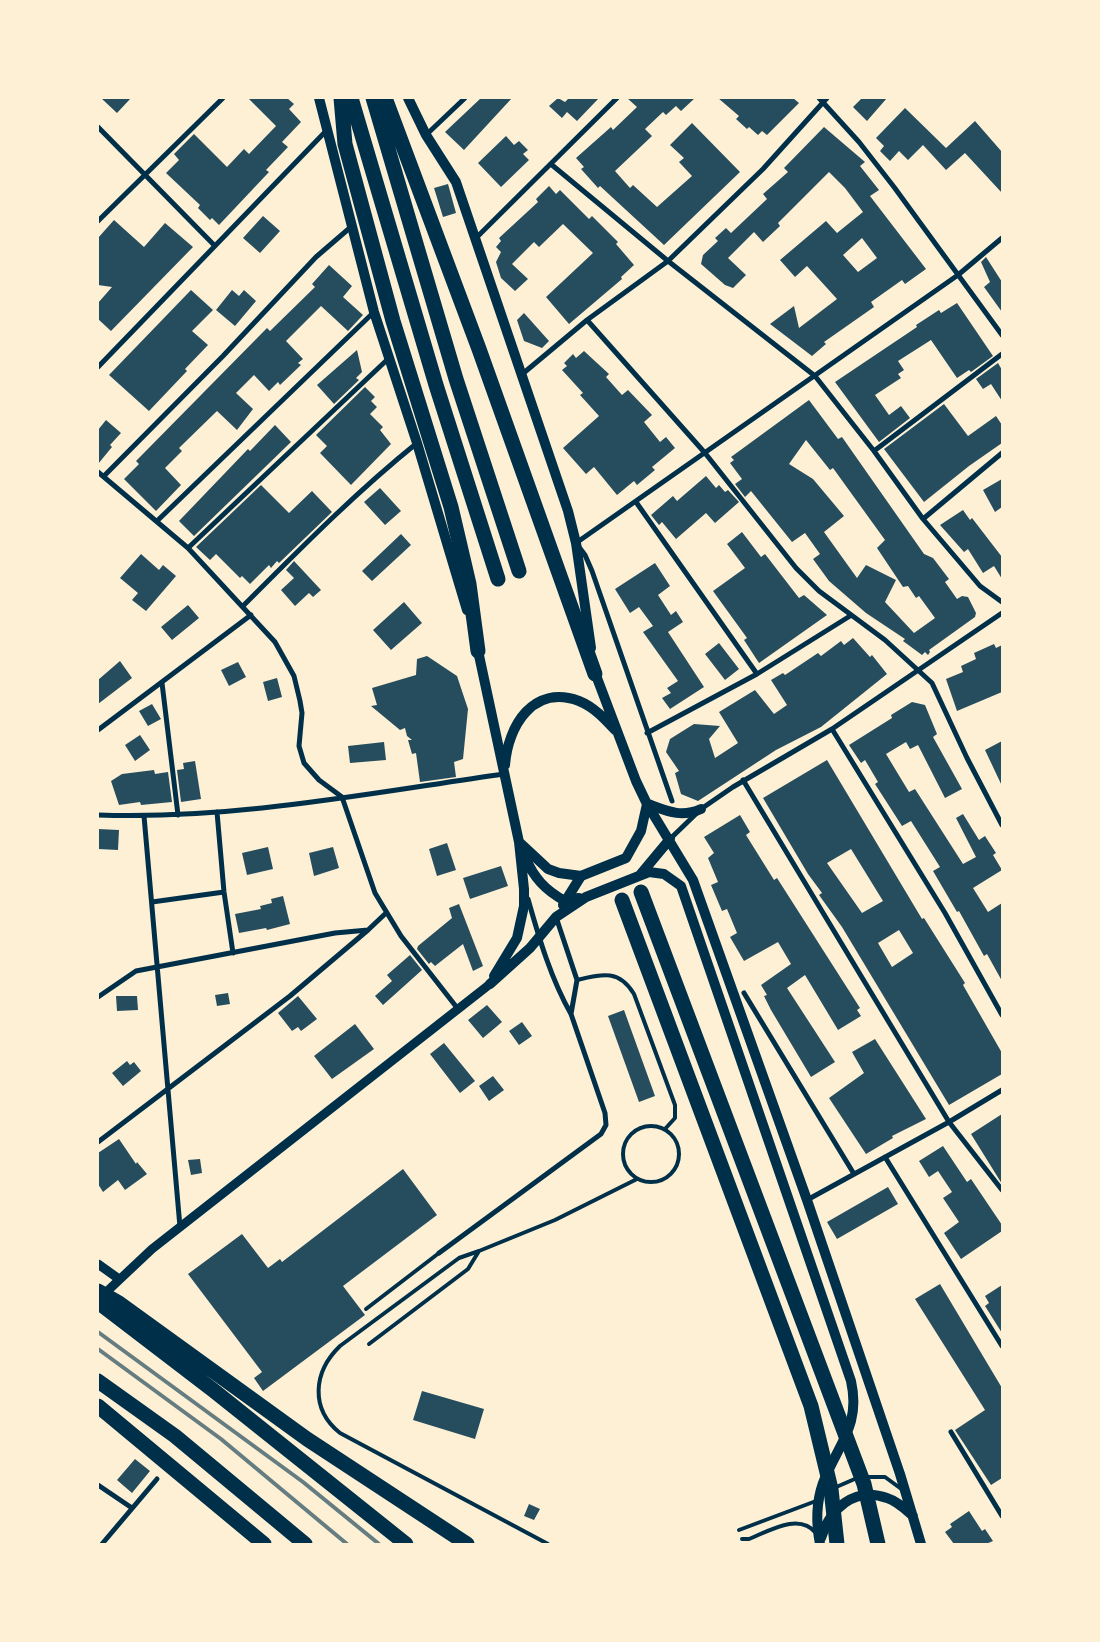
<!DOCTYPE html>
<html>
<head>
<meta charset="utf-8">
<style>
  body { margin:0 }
  #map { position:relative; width:1100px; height:1642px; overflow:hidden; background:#fdf0d5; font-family:Roboto,sans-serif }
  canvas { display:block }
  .frame { position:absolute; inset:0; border:99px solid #fdf0d5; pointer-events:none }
</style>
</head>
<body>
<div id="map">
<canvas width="1100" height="1642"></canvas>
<div class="frame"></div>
</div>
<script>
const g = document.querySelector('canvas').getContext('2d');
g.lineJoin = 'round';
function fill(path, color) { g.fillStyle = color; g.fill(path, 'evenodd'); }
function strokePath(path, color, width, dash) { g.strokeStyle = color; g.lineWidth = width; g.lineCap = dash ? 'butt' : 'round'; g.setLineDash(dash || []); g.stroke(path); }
fill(new Path2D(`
  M101,98H131L117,113Z
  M248,98H287L294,104L289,109L301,122L282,142L288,147L266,170L269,172L219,225L212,218L210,220L198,208L200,205L166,173L179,160L174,154L194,134L227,167L244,149L249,154L276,126Z
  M481,98H512L464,150L445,132Z
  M558,98L565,102L569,98H599L577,121L567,112L562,118L549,106Z
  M627,98H695L681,111L676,106L666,115L663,112L645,129L652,136L615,171L630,188L633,185L657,207L692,176L679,162L684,158L670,145L692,123L740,172L664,245L600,186L598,188L581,169L584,167L576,158L611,127L613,130L637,107Z
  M718,98H793L799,103L767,135L762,131L758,135L749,127L747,129L736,119L739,116Z
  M862,98H887L867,121L853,107Z
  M905,108L946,148L975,121L1002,152V193L965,153L946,170L923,145L908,160L899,151L890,161L880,151L884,146L876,138Z
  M824,127L865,162L860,166L879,190L870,196L926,269L905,284L902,280L871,302L874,307L824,342L826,344L812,356L770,324L794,306L799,328L837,299L807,266L795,277L780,260L826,221L837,233L863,212L845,188L829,172L778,223L780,226L763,242L754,232L728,258L746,275L733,288L725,285L701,264L703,255L718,241L715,238L726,228L731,233L767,199L763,194L788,172L784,168ZM862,238L877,258L858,272L843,255Z
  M506,136L514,145L519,141L528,150L523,154L529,160L501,187L478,163Z
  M448,184L456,213L443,217L434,188Z
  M549,186L556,194L560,190L589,219L592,216L618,242L616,244L634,265L621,277L622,279L569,324L546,297L593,253L563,224L539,247L534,242L512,264L528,279L515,291L501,278L496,262L501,252L496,247L501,241L499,238L538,202L536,199Z
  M263,216L280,231L260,253L243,238Z
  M114,220L144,247L165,223L193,247L111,331L98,319V303L112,287L98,285V238Z
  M986,257L1002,282V312L984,287L990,282L981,262Z
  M329,265L352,286L343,297L363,315L348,331L321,306L286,341L303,359L298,363L301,365L280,385L278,382L269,391L254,375L236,393L253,409L237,430L217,411L179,448L182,451L165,468L181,485L156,511L124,479L139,464L136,461L267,328L270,331L315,287L312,284Z
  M191,290L213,310L192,331L208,345L185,369L187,371L149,411L109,375Z
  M232,290L239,296L244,290L256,301L235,326L216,310Z
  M957,303L993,356L971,372L969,370L957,378L931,340L898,361L904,370L898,374L901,378L875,395L889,415L901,406L910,418L879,442L835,382L917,327L916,325L939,310L941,313Z
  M524,313L549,341L542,348L524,341L517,320Z
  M357,350L362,372L356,378L359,380L334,404L317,385Z
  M584,351L609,374L606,377L622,395L628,390L652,415L644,422L660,442L666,437L675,448L652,467L655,470L637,485L634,481L617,495L594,467L586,474L563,448L599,416L580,395L583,393L562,370L567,366L564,363L573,354L576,358Z
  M998,363L1002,370V401L991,384L983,389L976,379Z
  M365,387L375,397L371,401L377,407L370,414L383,427L380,430L391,444L351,485L320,453L327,446L316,435Z
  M809,400L838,439L842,437L924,554L933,558L949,579L945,582L957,599L962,596L968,597L976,613L975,617L929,650L930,652L928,655L925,652L922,655L903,641L905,639L866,613L829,581L813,559L820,554L805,533L792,542L751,491L745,497L735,484L742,479L730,463L734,460L731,457ZM806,440L830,470L833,468L885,540L877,548L903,587L908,586L916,598L919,596L935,618L914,633L885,602L896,580L866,565L857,578L824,532L844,516L813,479L789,464Z
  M944,404L968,436L996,416L1002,425V443L969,466L924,502L884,449Z
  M106,420L121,433L110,445L112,447L98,464V430Z
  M275,425L291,442L194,536L179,521L248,449L250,451Z
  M706,476L716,488L719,485L725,492L728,490L739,502L715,523L706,513L676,539L662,522L659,525L651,515L673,496L677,501Z
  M1002,479V507L995,512L983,490Z
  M261,485L289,513L312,491L332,512L279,563L277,561L271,568L269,565L250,584L242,576L240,578L216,554L210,560L196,547Z
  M380,488L401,511L385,525L364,502Z
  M963,510L970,520L972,518L1002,557V579L994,566L983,573L968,549L964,552L940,525Z
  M742,532L761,557L765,554L799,598L804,595L827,615L759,663L744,640L747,638L713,591L745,568L727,544Z
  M401,534L411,545L372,581L362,571Z
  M141,554L159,570L163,565L176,576L146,611L132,600L138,593L120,578Z
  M294,561L321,590L313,597L309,593L295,606L281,590L294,578L286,570Z
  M655,563L670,586L658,595L671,615L676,611L683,622L668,632L704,687L670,709L662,698L671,693L667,688L678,681L643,632L653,626L639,607L630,613L615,589Z
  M404,602L422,623L391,650L373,630Z
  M188,605L199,618L172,640L161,627Z
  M853,638L870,657L872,655L887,674L821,727L776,750L698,801L681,794L675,773L679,771L666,752L670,739L694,724L720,726L709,739L715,758L738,743L719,712L755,690L774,714L787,705L771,680L783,673L785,675L818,653L821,656L841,641L844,645Z
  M719,643L739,669L725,680L705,654Z
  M994,644L996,648L1002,645V692L957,711L946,679L963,672L961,666L976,659L974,653Z
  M427,656L457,676L468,709L463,759L454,762L456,777L420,782L416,753L412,754L408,740H412L407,736L405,728L400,730L371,706L377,705L372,688L416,675L417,659Z
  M120,661L132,678L98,704V680Z
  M238,662L246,677L229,686L221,670Z
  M277,678L282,697L268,701L263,682Z
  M912,702L925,705L937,734L933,737L962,789L945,798L918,745L910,749L906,742L886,754L909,792L915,789L963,864L976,857L956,818L963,814L979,840L985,836L996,853L993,855L1002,870L973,888L988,912L1002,903V981L987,954L984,956L959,911L957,912L933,871L940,867L911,821L902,826L875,784L878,782L865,760L861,763L849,745L892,718L891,715Z
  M152,704L161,719L148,726L139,711Z
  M140,735L150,750L135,761L125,745Z
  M1002,741V786L985,750Z
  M384,742L386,760L350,763L348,746Z
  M827,760L922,919L924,918L965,983L963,985L1002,1053V1074L949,1105L842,927L819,895L822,893L808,874L763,798ZM851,849L883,901L862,913L827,863ZM899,930L913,953L892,967L878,943Z
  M195,761L201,799L181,802L177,770L184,769L183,763Z
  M154,770L155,774L168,772L172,802L141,805L140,802L119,805L111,781L122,774Z
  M740,815L750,832L746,835L774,880L777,878L860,1008L857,1010L861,1016L838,1030L805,975L787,988L835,1062L811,1077L771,1010L764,996L767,995L761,985L791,964L778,942L744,961L730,937L737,933L727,909L722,911L711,885L718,882L708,858L714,853L704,837Z
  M98,829L119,830L118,850L98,849Z
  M447,843L456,870L437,876L429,849Z
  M268,847L273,869L247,875L242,853Z
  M333,847L339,868L314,876L309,853Z
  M501,866L508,886L470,899L463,878Z
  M283,896L290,924L267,930L266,928L239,933L235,914L261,909L260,906L272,903L271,899Z
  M459,904L483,966L473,971L463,944L435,966L431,962L429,964L417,949L418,946L452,918L449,908Z
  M410,955L422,970L383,1005L375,996L392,981L387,975Z
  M228,993L230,1004L217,1006L215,995Z
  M116,996H137L138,1010L117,1011Z
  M298,996L317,1019L301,1031L298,1027L292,1031L278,1013Z
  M487,1005L502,1022L483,1038L468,1020Z
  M624,1010L655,1096L639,1102L608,1016Z
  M522,1022L532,1036L519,1045L509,1031Z
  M355,1024L374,1049L332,1079L314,1056Z
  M875,1039L926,1119L892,1136L893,1138L866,1154L829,1098L864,1073L852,1052Z
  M444,1043L475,1081L460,1093L430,1054Z
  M127,1061L130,1065L134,1062L141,1071L123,1086L112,1073Z
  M493,1076L504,1090L489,1101L479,1086Z
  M1002,1114V1184L971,1134Z
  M119,1139L136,1164L137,1162L147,1174L125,1190L118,1180L103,1192L98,1184V1153Z
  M943,1146L967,1182L971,1179L1002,1225V1231L961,1259L944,1233L959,1222L943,1198L952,1192L938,1171L929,1177L919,1161Z
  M200,1159L202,1173L191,1175L188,1160Z
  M403,1169L437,1215L343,1286L365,1315L263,1391L254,1378L262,1372L188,1274L242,1234L268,1268L280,1259L282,1262Z
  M888,1187L898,1204L837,1239L827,1222Z
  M940,1284L1002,1388V1478L991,1485L955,1430L985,1410L915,1299Z
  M1002,1285V1333L985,1306L989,1303L985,1296Z
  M422,1391L484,1409L475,1439L413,1420Z
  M135,1459L150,1471L132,1493L117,1480Z
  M529,1504L540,1509L534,1520L524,1516Z
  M969,1511L982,1531L985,1529L993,1541L986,1544H954L945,1532L952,1527L950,1524Z`), '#264d5e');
strokePath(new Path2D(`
  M577,980C602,974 619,969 634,994L675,1105V1118L665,1129
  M623 1154a28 28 0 1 1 56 0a28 28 0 1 1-56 0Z
  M479,1251L459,1258L340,1346C313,1372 310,1409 340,1433L548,1544
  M366,1309L439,1253
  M369,1344L468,1269L479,1251L555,1220L637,1179
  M864,1477H885L900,1488
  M834,1488L857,1478
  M739,1530L816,1501
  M742,1539H749C769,1531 799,1512 816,1533`), '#003049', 4);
strokePath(new Path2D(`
  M819,98L859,142L894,187L1002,335
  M98,127L215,246
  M426,135L465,98
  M552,165L668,261L815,376L874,451L923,519L980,586L1002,602
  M98,221L223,98
  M475,239L617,98
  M587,320L705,453L796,568L819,591L885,640L932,683L967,758L1002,825
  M98,367L326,131
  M520,376L587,320L668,261L763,169L827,98
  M874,451L1002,354
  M98,472L188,548L275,642L294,676L300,701L302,713L299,746L304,763L319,780L342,797L375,893L401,936L458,1009
  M104,476L223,356L316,257L352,226
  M636,502L757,674
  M923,519L1002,453
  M157,521L374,312
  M188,548L389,358
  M243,606C300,549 355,493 417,443
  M162,683L178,815
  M832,729L945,913L1002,1015
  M98,730L251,615
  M647,733L757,674L850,616
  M743,780L949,1122L1002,1190
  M672,801L592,571L585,555L576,543L958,275L1002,238
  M217,812L224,892L233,953
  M98,815C233,820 370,793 504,774
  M144,816L180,1227
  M670,839L701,809L733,787L832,729L1002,613
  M152,902L224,892
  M556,917L577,980L571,1014
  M744,993L854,1174
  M98,997L136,971L335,933L368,930L386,913
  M98,1142L290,996L368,930
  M885,1157L1002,1346
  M807,1200L949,1122L1002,1090
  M439,1253L601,1134L606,1125L605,1113L571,1014C551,979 539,938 528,899
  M951,1432L1002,1516
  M98,1485L132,1508
  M102,1544L157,1479`), '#003049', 5);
strokePath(new Path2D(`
  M98,1264L119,1279
  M101,1297L152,1249L490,984`), '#003049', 9);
strokePath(new Path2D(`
  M319,98L374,312L417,443L467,610
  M408,98L426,135L456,182L568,511L576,543L591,648
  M477,646L519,842L524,889V906L517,938L494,976
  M594,670L636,781L647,804L693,880L807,1200L900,1474L921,1544
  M505,765C508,726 533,684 579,701C594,707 605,719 615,730
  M648,804C667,811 681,818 701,809
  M519,842L548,869L559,873L581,876L626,858L641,831L647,804
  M525,857C534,878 545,890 565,901L579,898
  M640,875L670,839
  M563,905L581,876
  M490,984L530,948L556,917L586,897L649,872L664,874L681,886L851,1381C861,1426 838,1444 823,1483C816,1503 816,1524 820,1544
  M821,1538C830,1509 854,1486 887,1498C897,1501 905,1509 913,1516`), '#003049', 10);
strokePath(new Path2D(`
  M341,98L345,144L393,321L451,507L469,584L478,651
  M351,98L436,385L498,579
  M373,98L456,379L519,571
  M385,98L479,349L595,674
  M641,892L864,1484L878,1544
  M622,900L811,1406L831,1489L837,1544
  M98,1291L119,1303L307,1439L467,1544
  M98,1302L213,1390L406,1544
  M98,1381L175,1436L305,1544
  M98,1406L264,1544`), '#003049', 15);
strokePath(new Path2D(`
  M98,1332L303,1482L379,1544
  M98,1349L221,1439L347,1544`), '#657d81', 4);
</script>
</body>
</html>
